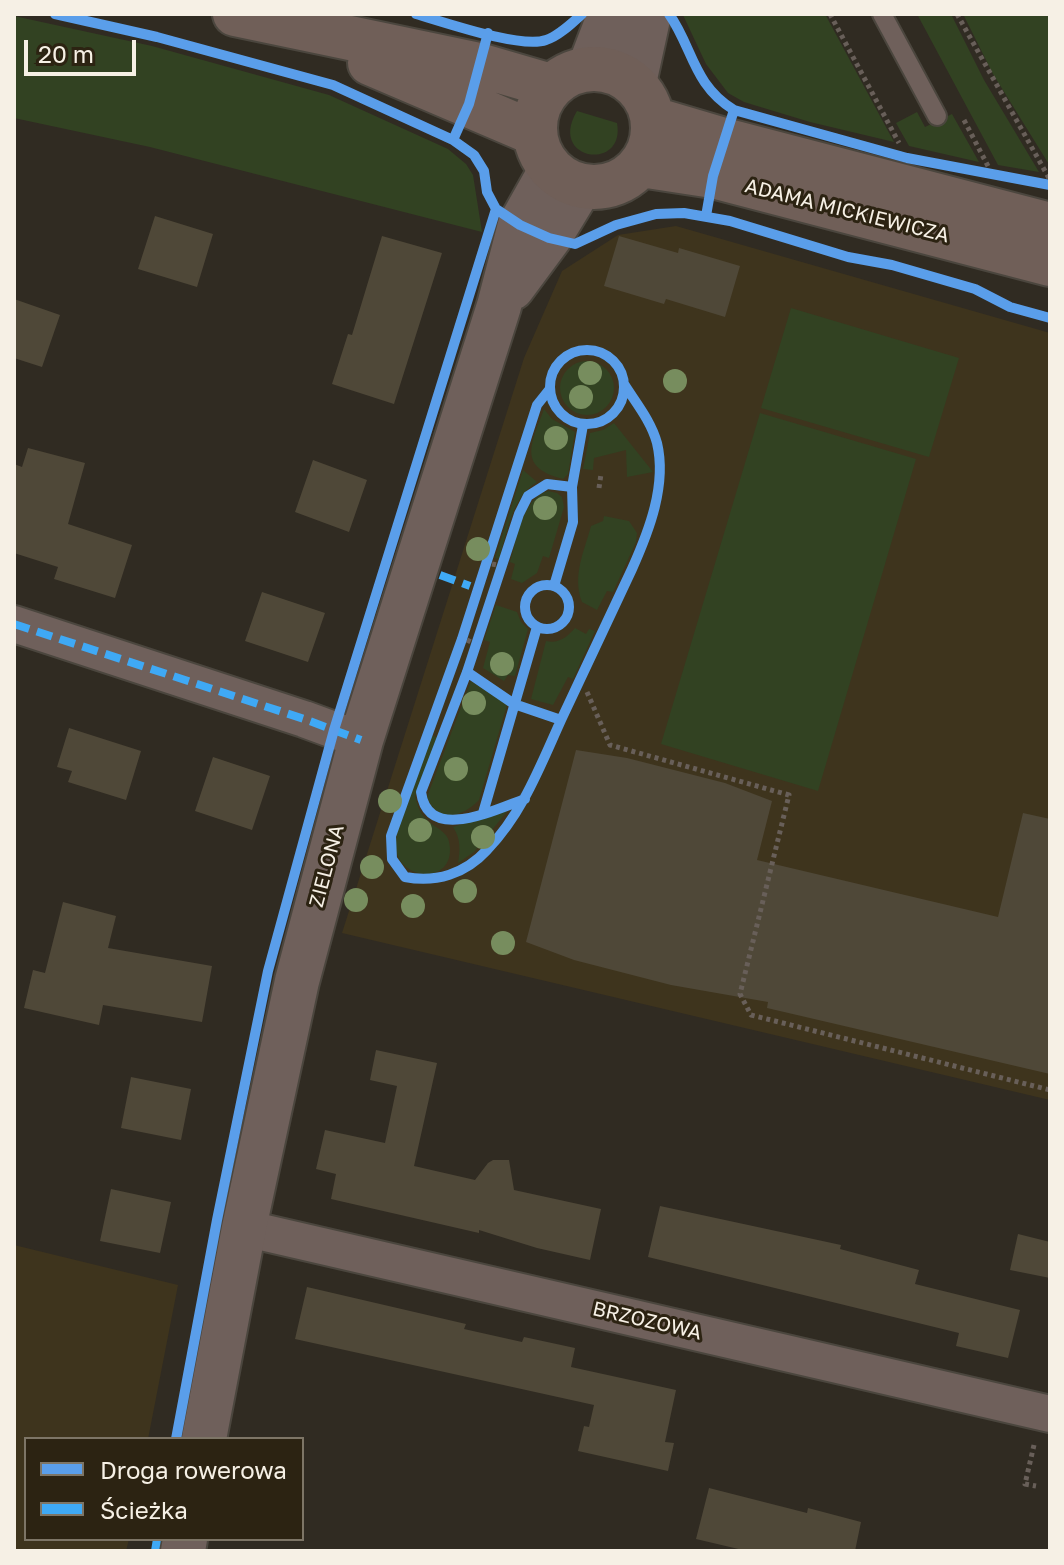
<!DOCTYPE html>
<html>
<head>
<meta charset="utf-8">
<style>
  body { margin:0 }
  #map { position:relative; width:1064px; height:1565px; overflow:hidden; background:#302b22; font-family:"Golos Text",sans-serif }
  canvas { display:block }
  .frame { position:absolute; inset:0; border:16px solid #f6f0e5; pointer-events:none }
  .legend { position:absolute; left:24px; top:1437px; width:280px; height:104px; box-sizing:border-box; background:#2c2312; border:2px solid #7d7566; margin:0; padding:10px 14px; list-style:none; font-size:24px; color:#f6f0e5 }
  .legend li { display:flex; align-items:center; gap:16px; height:40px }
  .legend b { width:40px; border:2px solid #7d7566 }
  .scale { position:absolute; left:24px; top:40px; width:112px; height:36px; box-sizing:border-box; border:4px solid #f6f0e5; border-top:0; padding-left:10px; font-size:24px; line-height:28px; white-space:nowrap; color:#f6f0e5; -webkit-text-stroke:6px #2c2312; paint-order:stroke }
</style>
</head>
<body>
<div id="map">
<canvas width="1064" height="1565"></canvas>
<div class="frame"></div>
<ul class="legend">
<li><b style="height:10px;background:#5a9eea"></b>Droga rowerowa</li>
<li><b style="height:10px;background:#3fa9f5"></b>Ścieżka</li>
</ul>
<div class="scale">20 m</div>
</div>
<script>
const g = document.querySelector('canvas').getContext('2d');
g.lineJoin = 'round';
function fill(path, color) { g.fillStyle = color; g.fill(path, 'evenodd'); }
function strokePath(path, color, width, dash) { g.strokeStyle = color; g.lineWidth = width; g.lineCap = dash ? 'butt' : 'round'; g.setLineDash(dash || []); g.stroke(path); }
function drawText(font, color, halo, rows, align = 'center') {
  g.font = font + ' "Golos Text",sans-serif'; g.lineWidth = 6; g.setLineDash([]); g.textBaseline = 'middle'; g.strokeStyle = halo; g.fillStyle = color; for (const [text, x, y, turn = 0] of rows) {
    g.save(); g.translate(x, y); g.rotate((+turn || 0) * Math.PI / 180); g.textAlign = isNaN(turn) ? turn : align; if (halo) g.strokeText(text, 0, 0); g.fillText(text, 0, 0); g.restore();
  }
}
fill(new Path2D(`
  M676,226L1050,333V1100L342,933L524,358L562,271L618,235Z
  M14,1245L178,1285L148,1439H26V1539H129L126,1551H14Z`), '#3e341d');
fill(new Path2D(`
  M825,14L894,142L810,122L744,102L728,93L706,64L683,15Z
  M917,14H951L984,80L1039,172L998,165Z
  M963,14H1050V166L993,74Z
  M14,16L152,46L329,95L448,149L466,164L473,175L482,232L150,147L14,118Z
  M577,111L617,123C626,172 547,161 577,111Z
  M917,112L925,127L952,114L979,162L909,146L896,123Z
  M791,308L959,358L929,457L761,408Z
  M560 388a27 27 0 1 1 54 0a27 27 0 1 1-54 0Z
  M544,409L552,419L575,432L568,474L563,479C516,467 532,443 544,409Z
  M760,413L916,459L818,791L661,744Z
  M614,423L653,472L627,477L626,450L594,458L593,470L583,469L590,433L603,430Z
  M523,470L537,482C512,497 507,532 499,559L495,558Z
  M548,491L557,493L562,497L564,507L549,558L543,556L537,573L522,583L511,579L515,564L510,562C517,540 522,498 548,491Z
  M604,516L629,521L637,533L636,542L613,592L607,591L597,610L582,602C572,576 584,552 591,526L603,521Z
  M496,605L517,612L521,622L528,629L515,676L508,675L504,681L483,668L490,642L484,640Z
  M575,628L586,634L589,629L595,631L573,679L568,677L553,705L531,699L546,641C559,644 567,637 575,628Z
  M471,681L507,705L479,800C462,818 437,823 427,797Z
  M432,736L437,737L415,796C417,803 419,812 425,818C436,830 450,830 450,849C451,885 398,880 396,847C395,820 422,763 432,736Z
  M509,809L474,852L458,863C460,850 461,839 453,827Z`), '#324222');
fill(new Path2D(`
  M155,216L213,234L197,287L138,269Z
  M382,236L442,253L394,404L332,384L348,334L352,335Z
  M619,236L678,253L679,248L740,266L725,317L666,299L664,304L604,286Z
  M14,299L60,315L42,367L14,358Z
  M28,448L85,463L68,524L132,545L115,598L54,579L58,567L14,553V464L22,467Z
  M313,460L367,480L349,532L295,512Z
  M262,592L325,613L308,662L245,641Z
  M69,728L141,751L126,800L68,782L72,771L57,767Z
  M576,750L627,758L725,783L772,801L757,860L998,917L1023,813L1050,819V1074L767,1008L768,1002L671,985L574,960L526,942Z
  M213,757L270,776L252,830L195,811Z
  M63,902L116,916L108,948L212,966L202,1022L103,1005L99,1025L24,1008L33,970L45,973Z
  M376,1050L437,1063L414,1166L475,1180L488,1163L493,1160H509L514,1190L601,1209L590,1260L537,1248L479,1230V1233L331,1199L336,1174L316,1169L325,1130L385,1143L397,1086L370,1080Z
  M131,1077L191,1089L181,1140L121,1128Z
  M111,1189L171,1202L160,1253L100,1241Z
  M660,1206L841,1245L840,1249L919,1270L915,1284L1020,1310L1008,1358L956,1346L959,1333L648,1257Z
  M1018,1234L1050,1242V1278L1010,1270Z
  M307,1287L466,1324L464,1329L522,1342L524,1337L575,1348L571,1367L676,1390L665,1442L674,1443L668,1471L578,1451L584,1426L589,1427L594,1405L295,1339Z
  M709,1488L807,1513L808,1508L861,1522L855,1551H747L696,1539Z`), '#4f4838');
const service = new Path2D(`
  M882,14L937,116`);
const minor = new Path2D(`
  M14,624L304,719L361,740
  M244,1228L1050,1414`);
const tertiary = new Path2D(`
  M589,69L610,14
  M634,83L649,14
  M512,288L549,238L580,187
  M204,1439L244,1228L297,981L361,740L499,306L520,225L551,170
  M183,1551L185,1539`);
const primary = new Path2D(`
  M235,14L479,65L551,86
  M370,63L534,133
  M535 128a59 59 0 1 1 118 0a59 59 0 1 1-118 0Z
  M653,119L724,140L1050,225
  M641,165L713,176L1050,264`);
strokePath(service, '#4b463e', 22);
strokePath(minor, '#4b463e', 40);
strokePath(tertiary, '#4b463e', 48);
strokePath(primary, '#4b463e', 48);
strokePath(new Path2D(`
  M830,14L899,143
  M957,14L1050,180
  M964,120L989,168
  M599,488L601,474
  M492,564L497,565
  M467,640L471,642
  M587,692L610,745L789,795L740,994L751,1015L1050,1090
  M1034,1445L1025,1484L1036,1486`), '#685f59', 5, [4, 4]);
strokePath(service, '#6f605b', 18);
strokePath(minor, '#6f605b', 36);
strokePath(tertiary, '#6f605b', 44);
strokePath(primary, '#705f58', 44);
strokePath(new Path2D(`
  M440,575L470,586
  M14,624L304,719L361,740
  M155,1551L157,1539`), '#3fa9f5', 8, [16, 8]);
strokePath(new Path2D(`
  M55,14L157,37L333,85L453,140L474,155L484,171L487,192L496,209L520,225L549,238L575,244L616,225L656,214L684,213L730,221L848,257L892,265L975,289L1010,307L1050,318
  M416,14C444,22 521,49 546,40C559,36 572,23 582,14
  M669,14C693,48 693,85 734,110L907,158L1050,185
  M453,140L469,104L488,33
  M706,216L713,176L734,110
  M550 387a37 37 0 1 1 74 0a37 37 0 1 1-74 0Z
  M549,390L537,405L462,639L391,836L392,859L405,877C436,883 465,874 487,850C523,813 541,764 562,718C585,668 609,619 632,569C649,531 667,485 657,443C651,421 636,403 624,384
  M525 607a22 22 0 1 1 44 0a22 22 0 1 1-44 0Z
  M554,586L573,522L572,487L583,425
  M467,672L514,704L561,720
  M525,799C494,810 428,843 421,792L467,672L519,514L528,496L547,484L572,487
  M483,813L537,627
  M176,1439L217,1220L268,971L334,730L496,209`), '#5a9eea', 10);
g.fillStyle = '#778d5e';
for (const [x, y] of [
  [590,373],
  [675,381],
  [581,397],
  [556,438],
  [545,508],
  [478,549],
  [502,664],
  [474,703],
  [456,769],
  [390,801],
  [420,830],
  [483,837],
  [372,867],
  [465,891],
  [356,900],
  [413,906],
  [503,943]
]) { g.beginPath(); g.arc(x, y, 12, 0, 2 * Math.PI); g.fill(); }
drawText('20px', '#f6f0e5', '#2c2312', [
  ["ADAMA MICKIEWICZA",847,211,14],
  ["ZIELONA",327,866,-75],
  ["BRZOZOWA",647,1321,13]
]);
</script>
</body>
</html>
